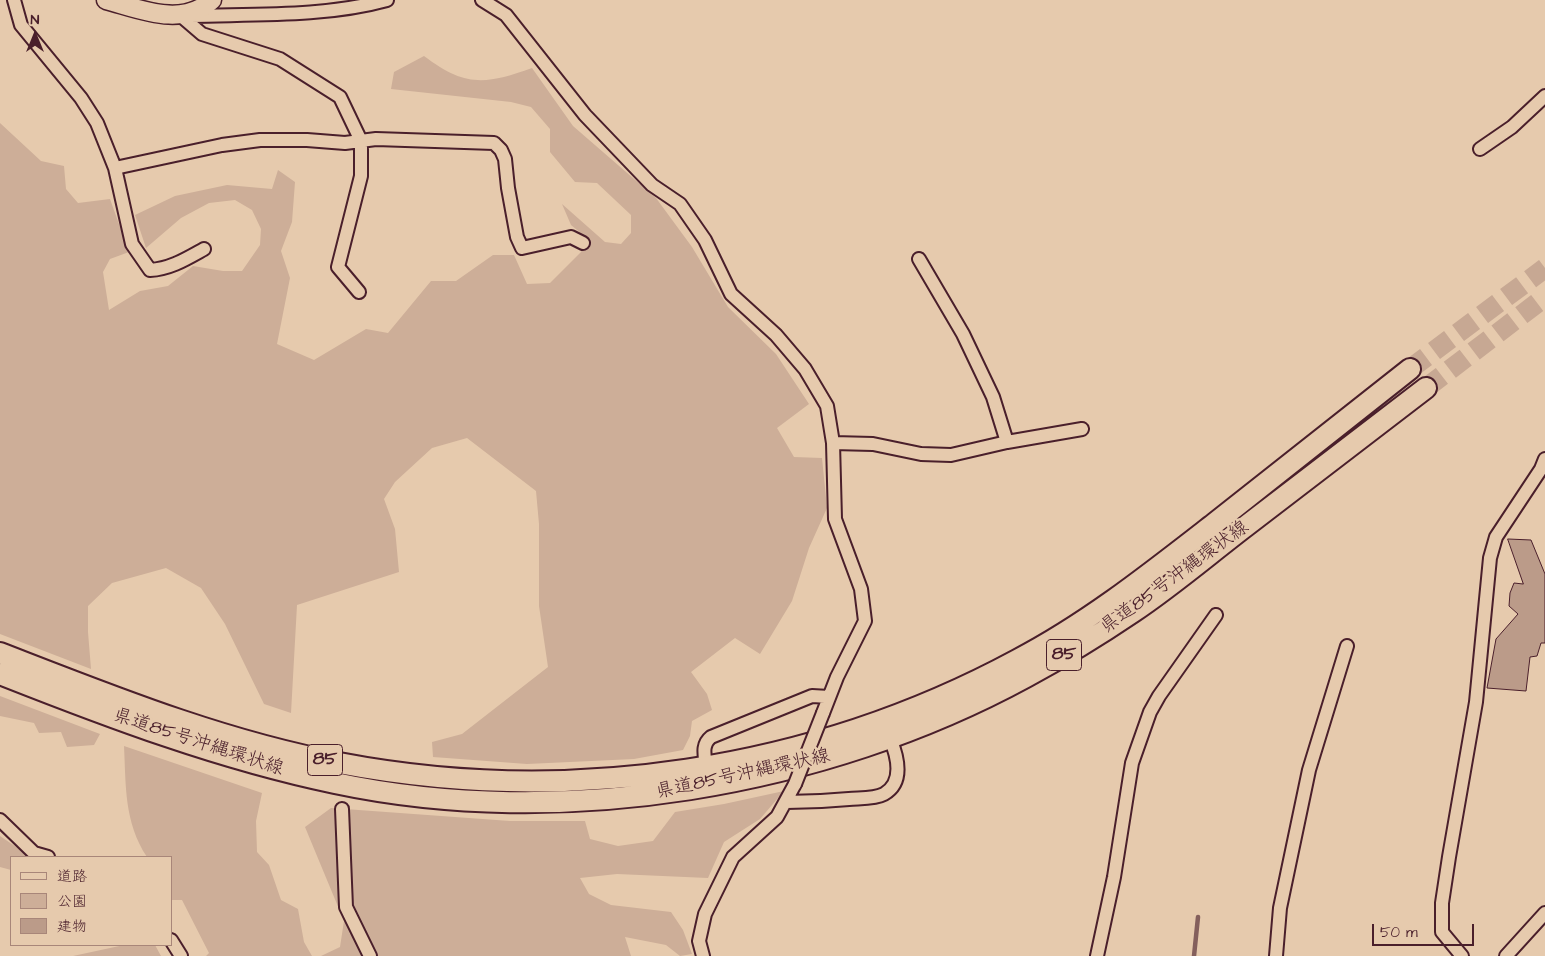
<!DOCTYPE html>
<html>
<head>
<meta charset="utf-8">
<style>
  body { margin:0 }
  #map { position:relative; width:1545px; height:956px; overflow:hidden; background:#e6caad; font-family:"Architects Daughter","Klee One",sans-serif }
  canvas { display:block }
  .legend { position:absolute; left:10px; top:856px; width:162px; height:90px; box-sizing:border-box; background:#e6caad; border:1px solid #a88679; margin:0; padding:6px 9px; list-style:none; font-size:15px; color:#4a1f2b }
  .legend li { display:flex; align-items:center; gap:10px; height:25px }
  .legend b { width:25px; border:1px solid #a88679 }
  .north { position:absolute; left:10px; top:10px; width:50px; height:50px; -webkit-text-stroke:4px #e6caad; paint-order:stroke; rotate:0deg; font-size:14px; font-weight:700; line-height:20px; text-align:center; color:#4a1f2b }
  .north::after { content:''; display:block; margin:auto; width:18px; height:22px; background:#4a1f2b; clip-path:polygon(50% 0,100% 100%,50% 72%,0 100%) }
  .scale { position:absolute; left:1372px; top:924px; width:102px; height:22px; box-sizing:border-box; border:2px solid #4a1f2b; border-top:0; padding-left:6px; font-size:15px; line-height:18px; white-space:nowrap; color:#4a1f2b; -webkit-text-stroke:4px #e6caad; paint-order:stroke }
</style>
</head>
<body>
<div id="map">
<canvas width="1545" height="956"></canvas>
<ul class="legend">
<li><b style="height:6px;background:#e6caad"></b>道路</li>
<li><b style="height:14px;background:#cdae98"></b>公園</li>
<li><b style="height:14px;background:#bb9b89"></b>建物</li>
</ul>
<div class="north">N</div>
<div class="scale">50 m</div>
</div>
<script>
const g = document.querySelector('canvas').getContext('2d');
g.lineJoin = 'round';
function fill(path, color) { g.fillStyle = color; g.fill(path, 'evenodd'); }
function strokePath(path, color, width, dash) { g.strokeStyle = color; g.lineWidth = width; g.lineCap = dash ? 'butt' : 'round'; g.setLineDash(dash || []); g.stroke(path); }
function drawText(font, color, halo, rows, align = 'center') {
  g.font = font + ' "Architects Daughter","Klee One",sans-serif'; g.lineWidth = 5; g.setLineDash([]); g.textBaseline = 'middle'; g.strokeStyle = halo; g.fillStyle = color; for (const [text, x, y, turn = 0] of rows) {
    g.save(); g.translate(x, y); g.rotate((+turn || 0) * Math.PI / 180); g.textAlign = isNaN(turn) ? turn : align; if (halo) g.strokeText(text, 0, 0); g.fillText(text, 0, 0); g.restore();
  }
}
fill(new Path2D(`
  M424,56C465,87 485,85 532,68L573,126L656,198L692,247L728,307L776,354L809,404L777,428L794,457L822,458L827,508L809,548L792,601L760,654L735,638L691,672L707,694L712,710L692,721L690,736L683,750L634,759L527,764L433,757L432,742L462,734L548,667L539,606V524L536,491L467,438L432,448L395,482L384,499L395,529L399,572L297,605L291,713L264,704L225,624L201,588L166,568L112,583L88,606V632L91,669L0,634V123L41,161L64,166L66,189L78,203L110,199L129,252L110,259L103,272L109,310L140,291L168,286L193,266L223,271H242L260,245L261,229L252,210L235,200L209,203L181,218L146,248L135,215L175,196L227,185L272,189L278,170L295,182L292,222L281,251L290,278L277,344L314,360L366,329L388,333L431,281H456L493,255H514L527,284L550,283L581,252L588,239L571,225L562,204L605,242L621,244L631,233V215L597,183L575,182L550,152V129L531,107L511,102L391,89L394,72Z
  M0,696L100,734L94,745L67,747L61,732L39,733L34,723L0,716Z
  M124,746L262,793L256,821L257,852L269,865L281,900L298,909L304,942L312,956H206L209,953L182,900H171V857H147C124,822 126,786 124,746Z
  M784,791L760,819L724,842L708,878L617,874L580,878L589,894L611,905L671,912L683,930L692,954L680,956L666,945L625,937L631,956H321L340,947L344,921L305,827L331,808L510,821H585L590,839L618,846L653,841L675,812L724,804Z
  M0,836L31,857H11V870L0,867Z
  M124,945H155L161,956H73Z`), '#cdae98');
strokePath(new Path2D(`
  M1194,956L1198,917`), '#845f5c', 4.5);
const building = new Path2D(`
  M1508,539L1531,540L1545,574V643H1541L1537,656L1530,657L1526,691L1487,688L1496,639L1518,614L1509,606L1510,593L1514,583L1523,584Z`);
fill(building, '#bb9b89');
strokePath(building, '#4a1f2b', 1);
strokePath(new Path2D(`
  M1410,369L1545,268
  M1426,388L1545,297`), '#c7a893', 20, [20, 10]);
const minor = new Path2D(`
  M14,0L21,25L81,98L97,123L115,168L132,244L150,270C170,269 186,259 204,249
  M482,0L506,15L585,115L652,185L680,204L705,240L731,294L776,335L805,369L827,406L833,443L835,519L861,589L865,621L837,677L823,713
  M181,16L202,34L280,59L340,97L361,141V176L338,267L359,292
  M191,16C254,14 326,17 387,0
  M1480,149L1512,127L1545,96
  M115,168L222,145L260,140H307L345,143L376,139L494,143L501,150L505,159L508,188L517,237L522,248L571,237L583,243
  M919,259L963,334L993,397L1007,442
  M833,443L873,444L921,454L951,455L1007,442L1082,429
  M706,767C705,756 701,745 711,737L812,696L829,697
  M787,802C808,802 828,801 849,799C859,798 875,799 884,794C905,782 897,755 890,738
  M342,809L346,907L370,956
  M0,820L34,853L48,857
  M171,940L181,956
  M703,956L699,941L705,914L733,857L777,817L795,784
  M1097,956L1114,877L1132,763L1150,712L1159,696L1216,615
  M1276,956L1280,908L1309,770L1347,646
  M1462,956L1442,932V903L1449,857L1476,702L1490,558L1496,537L1541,469L1545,459
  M1506,956L1545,913`);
const secondary = new Path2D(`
  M106,0C140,9 182,28 212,0`);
const primary = new Path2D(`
  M0,653C111,696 222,741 339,763C569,807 811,771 1017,660C1088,623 1152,572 1215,523C1280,471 1345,420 1410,369
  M0,674C109,717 220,759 335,783C561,831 824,787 1026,677C1063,657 1099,635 1133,612C1172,586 1208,555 1246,526C1306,480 1366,434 1426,388`);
strokePath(minor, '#4a1f2b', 16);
strokePath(secondary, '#4a1f2b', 21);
strokePath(primary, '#4a1f2b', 24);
strokePath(minor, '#e6caad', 12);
strokePath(secondary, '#e6caad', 18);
strokePath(primary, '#e6caad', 20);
const minorBridge = new Path2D(`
  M795,784L823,713`);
strokePath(minorBridge, '#4a1f2b', 16, []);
strokePath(minorBridge, '#e6caad', 12);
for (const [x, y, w] of [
  [1064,655,35],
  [325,760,35]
]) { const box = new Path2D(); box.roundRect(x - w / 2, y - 15.5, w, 31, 4); g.fillStyle = '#e6caad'; g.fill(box); strokePath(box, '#4a1f2b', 1); }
drawText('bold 18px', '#4a1f2b', null, [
  ["85",1064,655],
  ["85",325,760]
]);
drawText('19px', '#4a1f2b', '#e6caad', [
  ["県道85号沖縄環状線",1175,578,-36],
  ["県道85号沖縄環状線",198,743,18],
  ["県道85号沖縄環状線",743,775,-12]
]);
</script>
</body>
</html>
